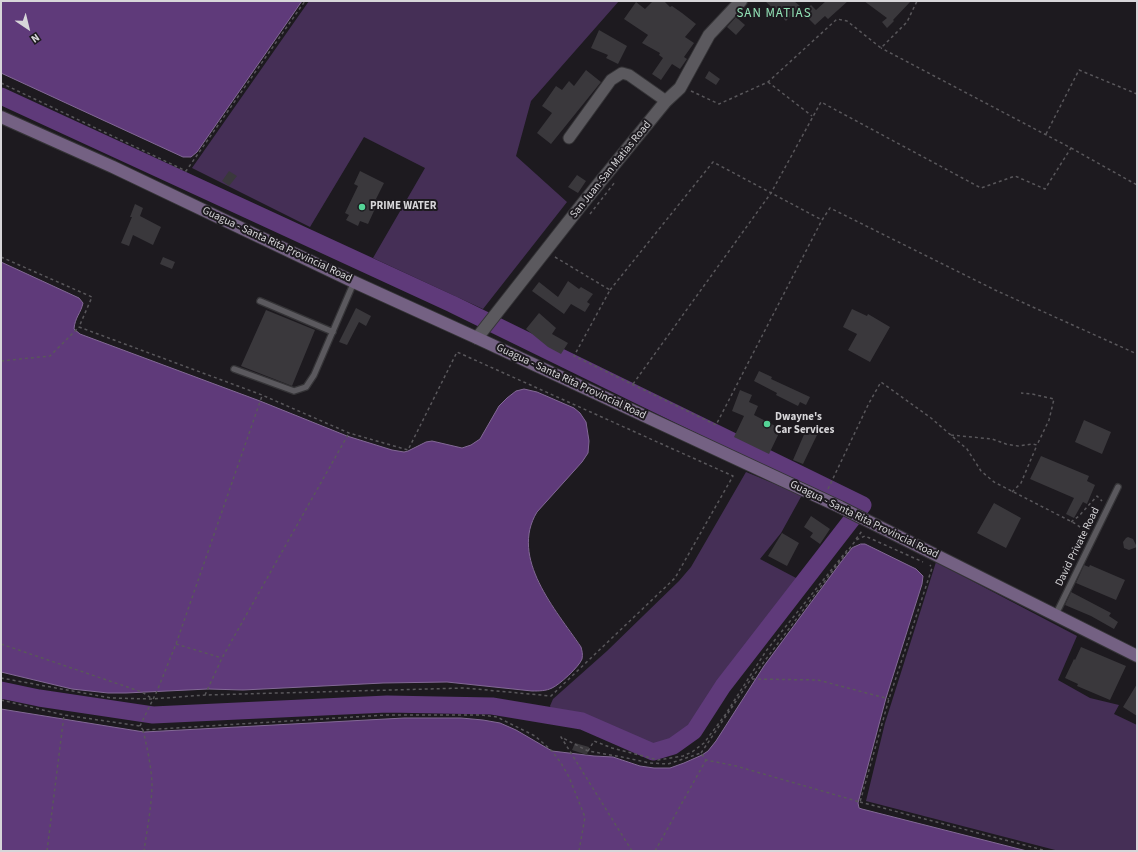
<!DOCTYPE html>
<html>
<head>
<meta charset="utf-8">
<style>
  body { margin:0 }
  #map { position:relative; width:1138px; height:852px; overflow:hidden; background:#1d1a1f; font-family:"Source Sans 3",sans-serif }
  canvas { display:block }
  .frame { position:absolute; inset:0; border:2px solid #d7d6d9; pointer-events:none }
  .north { position:absolute; left:8px; top:8px; width:40px; height:40px; -webkit-text-stroke:3px #1d1a1f; paint-order:stroke; rotate:145deg; font-size:11px; font-weight:700; line-height:16px; text-align:center; color:#d7d6d9 }
  .north::after { content:''; display:block; margin:auto; width:14px; height:18px; background:#d7d6d9; clip-path:polygon(50% 0,100% 100%,50% 72%,0 100%) }
</style>
</head>
<body>
<div id="map">
<canvas width="1138" height="852"></canvas>
<div class="frame"></div>
<div class="north">N</div>
</div>
<script>
const g = document.querySelector('canvas').getContext('2d');
g.lineJoin = 'round';
function fill(path, color) { g.fillStyle = color; g.fill(path, 'evenodd'); }
function strokePath(path, color, width, dash) { g.strokeStyle = color; g.lineWidth = width; g.lineCap = dash ? 'butt' : 'round'; g.setLineDash(dash || []); g.stroke(path); }
function drawText(font, color, halo, rows, align = 'center') {
  g.font = font + ' "Source Sans 3",sans-serif'; g.lineWidth = 4; g.setLineDash([]); g.textBaseline = 'middle'; g.strokeStyle = halo; g.fillStyle = color; for (const [text, x, y, turn = 0] of rows) {
    g.save(); g.translate(x, y); g.rotate((+turn || 0) * Math.PI / 180); g.textAlign = isNaN(turn) ? turn : align; if (halo) g.strokeText(text, 0, 0); g.fillText(text, 0, 0); g.restore();
  }
}
fill(new Path2D(`
  M309,1H619L531,101L516,156L567,202L483,309L373,258L425,168L364,137L310,227L192,168Z
  M746,472L802,495L781,533L760,559L798,579L732,669L693,727L672,742L652,748L580,717L552,711L550,706L553,699L607,651L679,581L691,567Z
  M936,562L1077,636L1058,680L1090,698L1119,705L1114,714L1137,725V851H1059L866,801L885,723Z`), '#452f56');
const water = new Path2D(`
  M1,1H302L197,152L191,157H183L1,73Z
  M1,262L79,298L83,303C81,313 75,317 74,329L80,334L260,401L347,436L392,450L404,452L408,451L426,442L432,441L462,448L471,445L480,439L499,406L507,398L516,391L524,389L537,392L574,408L580,413L586,422L589,441L588,453L582,462L537,512C509,558 556,610 581,647C582,651 583,654 582,659C579,667 559,685 552,688C546,691 539,691 532,691L447,682L383,683L243,690L208,689L126,693H108L72,689L1,672Z
  M861,544H865L916,569L923,576L922,584L886,698L858,803L859,808L862,809L1027,851H1V709L144,732L404,718H461L483,720L500,723L516,730L552,751L594,756L613,757L640,766L654,768H670L684,763L702,755L708,751L716,741L764,666L841,562L852,548Z`);
fill(water, '#5f3a7a');
strokePath(water, '#836996', 1);
strokePath(new Path2D(`
  M1,96L452,304L863,505L723,686L694,731L673,746L653,752L582,721L492,706L387,704L153,715L39,698L1,690`), '#5f3a7a', 17);
fill(new Path2D(`
  M653,1H664L670,7L672,6L682,13L696,24L685,37L694,43L684,57L687,59L680,69L672,64L661,80L652,74L663,58L659,55L660,53L642,43L648,35L624,19L636,2L645,9Z
  M765,1H794L800,6L786,21Z
  M826,1H848L828,19L825,16L815,25L803,13L811,5L816,10Z
  M864,1H911L893,20L894,21L887,28L882,22L887,18Z
  M736,17L745,25L736,35L727,27Z
  M599,30L627,46L618,64L606,58L608,55L591,48Z
  M586,70L601,82L551,144L537,133L552,113L542,106L556,86L562,90L569,81L574,86Z
  M709,71L720,79L716,85L705,78Z
  M229,171L237,176L229,186L222,181Z
  M360,171L384,183L376,199L379,200L368,224L360,221L358,226L346,220L349,215L345,213L358,186L354,184Z
  M577,175L586,181L578,193L568,187Z
  M135,204L143,208L140,216L161,227L153,245L133,235L129,246L121,243L132,217H130Z
  M163,257L175,262L172,269L160,264Z
  M568,281L579,289L581,287L593,294L587,302L590,304L585,312L571,304L564,314L532,291L539,282L558,297Z
  M356,308L371,316L366,326L359,322L347,345L339,342Z
  M852,309L867,316L868,314L890,327L870,362L848,350L857,334L843,327Z
  M266,310L315,330L292,386L241,366Z
  M539,313L556,328L552,334L568,343L561,354L548,347L526,329Z
  M759,371L772,377L771,379L810,397L806,405L800,402L798,406L776,395L777,393L754,381Z
  M740,390L752,395L749,402L758,406L754,415L781,429L769,454L734,437L744,416L732,411Z
  M1084,420L1111,432L1102,454L1075,442Z
  M806,430L817,435L803,464L793,460Z
  M1041,456L1089,476L1087,481L1095,485L1087,504L1083,502L1074,518L1066,514L1074,498L1030,479Z
  M994,503L1021,518L1006,548L977,533Z
  M811,516L830,529L820,544L810,537L813,533L804,527Z
  M782,533L799,543L787,566L768,556Z
  M1128,537L1133,539L1137,547L1129,550L1124,548L1123,542L1126,538Z
  M1084,565L1089,567L1090,565L1125,580L1116,600L1076,583Z
  M1071,592L1111,613L1109,616L1118,622L1114,629L1091,616L1065,605Z
  M1081,647L1126,666L1110,700L1077,686L1078,684L1065,678L1074,659L1075,660Z
  M1137,684V716L1123,707Z
  M575,743L589,747L587,755L572,750Z`), '#3a383c');
const service = new Path2D(`
  M260,301L333,332
  M234,369L294,391L306,387L314,375L354,282
  M1055,616L1118,487`);
const minor = new Path2D(`
  M569,138L611,80L622,73L629,75L666,101`);
const tertiary = new Path2D(`
  M477,338L583,203L666,101L680,88L709,35L741,1`);
const secondary = new Path2D(`
  M1,117L113,167L354,282L477,338L840,507L1137,656`);
strokePath(service, '#353437', 8);
strokePath(minor, '#353437', 13);
strokePath(tertiary, '#353437', 14);
strokePath(secondary, '#353437', 14);
strokePath(new Path2D(`
  M768,82L812,116
  M1,83L186,171L305,1
  M691,91L719,104L768,82L837,19L847,21L881,48L907,22L917,1
  M1046,134L1079,70L1137,94
  M1071,148L1137,185
  M590,214L615,182
  M1,257L92,297L79,327L262,395L349,433L408,450L457,352L733,476L675,578L551,696L465,688L205,695L152,699L111,698L1,678
  M555,257L610,290L574,356L716,425L822,220L830,208L995,290L1137,354
  M610,290L713,162L822,220
  M1,361L50,356L79,327
  M633,384L771,193L821,102L981,188L1015,176L1045,189L1071,148L881,48
  M951,435L992,439L1006,444L1018,446L1033,444L1037,445L1049,420L1054,399L1032,394L1021,393
  M828,489L869,403L881,382L931,418L967,449L981,471L994,482L1076,524L1085,531H1088
  M1012,492L1021,483L1037,445
  M1071,522L1079,516L1097,496L1102,501
  M856,539L862,531
  M1,644L142,692L151,698
  M176,644L222,658
  M752,679L818,680L889,699
  M205,695L222,658L349,433
  M1,700L64,715L140,726L143,730L386,715H482L497,717L535,736L552,751L561,763L569,777L585,817L579,851
  M140,726L157,691L176,644L262,396
  M143,730C147,747 151,765 152,783C152,805 147,829 144,851
  M588,751L594,741L612,748L658,760L683,756L692,752L704,743L725,715L766,651L849,548
  M701,753L751,679L856,540L865,536L923,562
  M860,802L1047,851
  M47,851L64,715
  M632,851L561,737L588,751L622,757L650,763L668,764L701,753L706,760L736,766L860,802L889,699L932,568L930,565
  M655,851L706,760`), '#59575b', 1.5, [3, 3]);
strokePath(service, '#5b595e', 5.5);
strokePath(minor, '#5b595e', 11);
strokePath(tertiary, '#5b595e', 12);
strokePath(secondary, '#746183', 12);
for (const [x, y, r, color] of [
  [362,207,4,"#54d396"],
  [767,424,4,"#54d396"]
]) { const dot = new Path2D(); dot.arc(x, y, r, 0, 2 * Math.PI); g.fillStyle = color; g.fill(dot); strokePath(dot, '#1d1a1f', 1.5); }
drawText('11px', '#d7d6d9', '#1d1a1f', [
  ["San Juan-San Matias Road",611,170,-51],
  ["Guagua - Santa Rita Provincial Road",277,245,25],
  ["Guagua - Santa Rita Provincial Road",571,382,25],
  ["Guagua - Santa Rita Provincial Road",864,520,26],
  ["David Private Road",1078,547,-64]
]);
drawText('bold 11px', '#d7d6d9', '#1d1a1f', [
  ["PRIME WATER",370,207],
  ["Dwayne's",775,418],
  ["Car Services",775,431]
], 'left');
g.letterSpacing = '1px';
drawText('13px', '#91e1b5', '#1d1a1f', [
  ["SAN MATIAS",774,14]
]);
g.letterSpacing = '0px';
</script>
</body>
</html>
